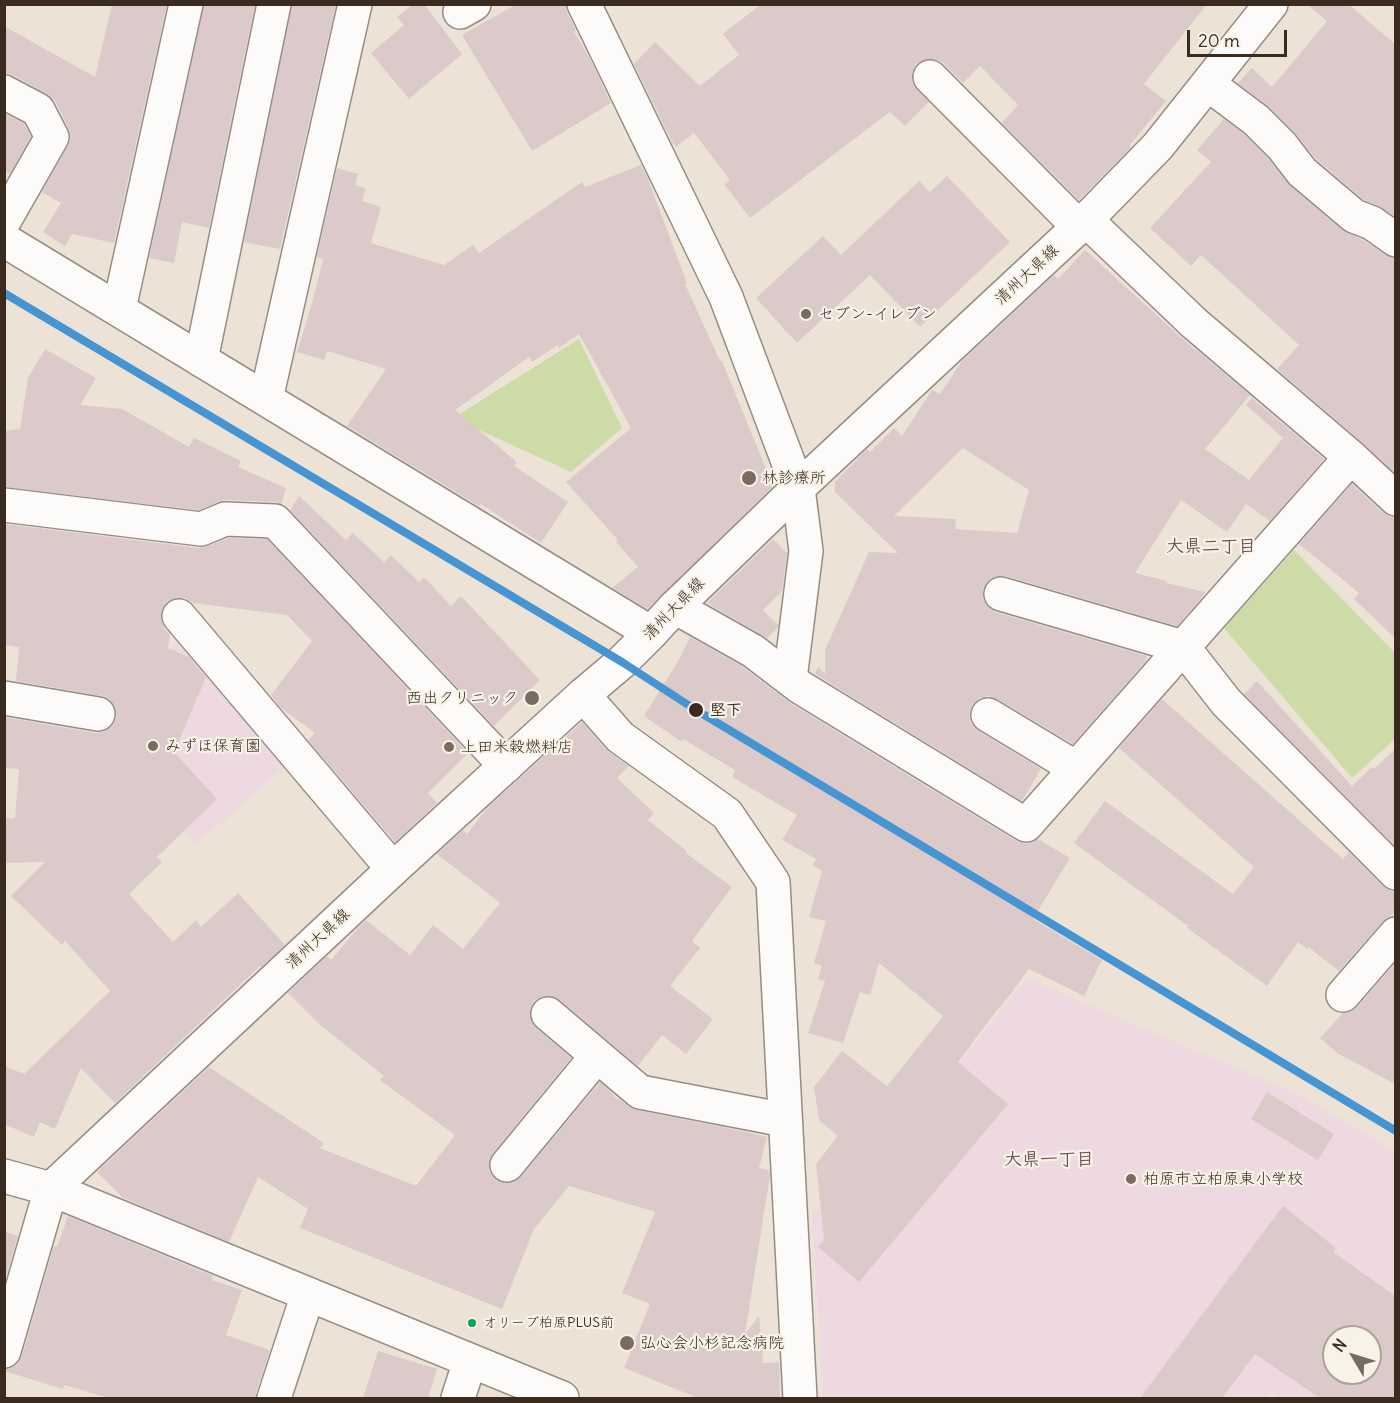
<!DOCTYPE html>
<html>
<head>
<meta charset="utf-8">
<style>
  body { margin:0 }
  #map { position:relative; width:1400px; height:1403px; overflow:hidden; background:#ece3d6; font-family:Delius,sans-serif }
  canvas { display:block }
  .frame { position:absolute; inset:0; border:6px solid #3b2a1e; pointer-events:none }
  .north { position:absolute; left:1322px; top:1325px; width:60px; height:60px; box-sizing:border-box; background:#f7f3e8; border:2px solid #aca397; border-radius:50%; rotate:308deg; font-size:16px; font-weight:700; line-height:24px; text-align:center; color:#3b2a1e }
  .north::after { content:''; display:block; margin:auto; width:21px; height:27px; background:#796b5e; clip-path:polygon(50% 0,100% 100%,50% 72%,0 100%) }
  .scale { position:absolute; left:1187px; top:30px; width:100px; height:27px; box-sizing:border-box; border:3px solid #3b2a1e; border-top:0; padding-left:8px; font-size:18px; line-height:21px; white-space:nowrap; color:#3b2a1e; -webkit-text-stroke:4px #f7f3e8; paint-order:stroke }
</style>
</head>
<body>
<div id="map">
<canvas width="1400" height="1403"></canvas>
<div class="frame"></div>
<div class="north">N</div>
<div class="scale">20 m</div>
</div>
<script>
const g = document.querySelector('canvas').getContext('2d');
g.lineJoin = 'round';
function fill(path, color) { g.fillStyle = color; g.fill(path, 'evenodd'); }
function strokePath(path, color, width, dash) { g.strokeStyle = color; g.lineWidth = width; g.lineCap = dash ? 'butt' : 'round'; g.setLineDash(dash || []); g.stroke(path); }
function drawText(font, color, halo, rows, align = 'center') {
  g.font = font + ' Delius,"Klee One",sans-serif'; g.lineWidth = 4.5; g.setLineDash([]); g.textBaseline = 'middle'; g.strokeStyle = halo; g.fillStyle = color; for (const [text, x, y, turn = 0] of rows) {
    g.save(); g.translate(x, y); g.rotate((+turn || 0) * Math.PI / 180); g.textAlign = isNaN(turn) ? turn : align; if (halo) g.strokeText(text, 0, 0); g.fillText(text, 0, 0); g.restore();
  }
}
fill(new Path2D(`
  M181,631L293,760L196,845L119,756Z
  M1027,978L1298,1094L1395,1151V1398H1278L1271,1390L1265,1398H823L812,1210L843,1208ZM1334,1337H1370V1373H1334Z`), '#edd9df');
fill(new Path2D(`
  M579,339L622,428L571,472L453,418Z
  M1294,550L1395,653V739L1352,778L1224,628Z`), '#cddca6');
fill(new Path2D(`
  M112,4H167L114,243L72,234L65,246L43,232L61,203L42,192L68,146L71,138L69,129L55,101L47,94L13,75L4,73V26L95,77Z
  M204,4H255L209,228L182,222L174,263L149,258Z
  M292,4H336L280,249L244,242Z
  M413,4H424L462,54L409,99L371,53L404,25L397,17Z
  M517,4H566L567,12L576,31L574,32L589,57L611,103L532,151L462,35Z
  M761,4H1207L1144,84L1166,101L1129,146L1131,147L1079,200L1002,123L1018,105L980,66L963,83L943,63L935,59H926L916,64L912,73V81L917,90L929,102L905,126L890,112L750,218L724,184L730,180L694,133L676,147L672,142L634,64L655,42L700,86L739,55L723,34Z
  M1306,4H1348L1395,44V217L1379,206L1364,200L1316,159L1295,133L1269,107L1238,83L1252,68L1272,87L1327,21Z
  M4,113L24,124L31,137L10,174L4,171Z
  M1224,119L1244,134L1268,158L1290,186L1342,230L1363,240L1385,255L1395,259V473L1363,443L1277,369L1299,345L1201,255L1191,266L1150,228L1211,162L1197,150Z
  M641,165L648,179L687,283L685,284L720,361H722L773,486L648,609L612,588L638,567L616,542L618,540L566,482L631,428L579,334L559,348L558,345L532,362L529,357L455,410L517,462L514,466L568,502L541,543L481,504L479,506L347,426L386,369L327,351L324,360L297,352L313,300L323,259L317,257L337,168L358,174L355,185L366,188L362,201L381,207L371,243L444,265L473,245L479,253L582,182L585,187Z
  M947,176L1010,242L920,327L870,275L797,343L756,298L823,236L841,255L919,181L930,192Z
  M1085,250L1195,350V349L1250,395L1205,449L1249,480L1283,438L1246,405L1252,398L1324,459L1270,521L1246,504L1227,532L1181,500L1135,573L1167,581L1166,583L1205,592L1204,595L1177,626L1006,576H996L988,581L983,589V599L987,606L995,612L1147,656L1145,662L1073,744L997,699L988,696L979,698L972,705L969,715L971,724L978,731L1041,769L1022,801L815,674L818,667L825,674V650L869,552L898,553L877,533L878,532L877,533L835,492V482L867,449L870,452L894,428L902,436L932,390L940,394L962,361L1054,275L1058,279ZM963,448L1029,490L1017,533L955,529L956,519L894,516Z
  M45,349L96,378L80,405L122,409L189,447L194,438L241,461L238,467L286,488L281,505L276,502L225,500L218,502L198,510L4,487V431L20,429L28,378Z
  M1352,484L1383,513L1391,517H1395V638L1354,599L1359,593L1299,544Z
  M299,496L346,540L353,533L384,562L391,555L419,582L424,577L451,606L461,596L540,680L494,726L290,510Z
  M4,524L199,548L208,546L228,538L267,539L468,753L428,793L437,803L395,842L308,740L315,733L281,708L271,695L312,641L287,615L193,603L185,598H175L166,602L162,609L161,619L164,628L170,634L168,648L189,657L206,677L174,752L217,799L157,857L162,862L129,894L173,942L196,920L201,927L238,893L285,945L261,967L260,966L115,1103L81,1068L55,1129L40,1122L34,1137L4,1124V1066L24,1074L110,991L65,941L62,945L11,896L45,862L4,863V818H15L19,769L4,768V717L95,733L104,732L112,726L117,717L115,707L110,700L102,696L16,681L19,647L4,645Z
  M773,539L787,553L782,591L763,610L778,625V627L767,638L707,603Z
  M690,637L743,667L790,703L1016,841L1025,844L1032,843L1038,839L1070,858L1033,919L1102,960L1084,996L1029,969L1000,1008L999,1007L958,1062L1008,1104L859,1282L818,1247L824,1240L816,1164L838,1136L819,1120L814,1087L842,1051L887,1086L943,1016L879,963L870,995L860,992L843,1043L808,1033L825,981L818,979L822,966L814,963L826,921L809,917L822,871L813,865L816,859L782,840L797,815L732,777L735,770L683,739L682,742L644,716L680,658Z
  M1257,681L1352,786L1372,767L1374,769L1395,749V846L1244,694Z
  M1162,699L1343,859L1349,852L1383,886L1391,891H1395V910L1391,916L1382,922L1339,971L1308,947L1307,949L1298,942L1267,986L1187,928L1188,926L1074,843L1105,801L1233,894L1254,867L1119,748Z
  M582,722L606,750L629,766L617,778L654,813L648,820L687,851L686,853L732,887L692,941L700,948L670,986L713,1019L686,1054L662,1035L638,1066L560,1000L551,996L541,997L534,1001L530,1010L531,1021L536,1028L571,1058L493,1153L489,1161V1171L495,1179L503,1183H513L521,1177L600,1082L614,1095L613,1097L619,1099L628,1106L636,1110L742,1131L767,1137L759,1168L769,1170L770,1175L745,1334L759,1316L763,1363L779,1362L780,1398H698L624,1368L650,1304L622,1293L655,1212L569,1186L534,1229L502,1309L300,1228L308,1209L258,1177L229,1242L123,1198L97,1172L209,1067L324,1143L320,1148L416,1186L455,1135L380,1080L384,1076L319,1024L288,993L327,956L331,960L356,930L366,920L410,955L433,925L463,949L500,903L437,854L463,830L467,834L488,807Z
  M1394,965L1395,967V1084L1337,1053L1320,1038L1343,1013L1350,1012L1357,1007Z
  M1267,1092L1334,1134L1318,1160L1251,1119Z
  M1283,1206L1336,1248L1333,1252L1395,1296V1398H1320L1255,1354L1222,1398H1140ZM1334,1337H1370V1373H1334Z
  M68,1216L213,1276L212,1280L242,1290L226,1335L270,1350L256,1392V1398H109L64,1385L63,1389L4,1371V1369H9L17,1365L22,1356L54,1246L57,1247Z
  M4,1231L18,1236L4,1282Z
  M378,1351L437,1369L428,1398H363Z`), '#dbcac9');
const minor = new Path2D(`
  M584,4L726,297L798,488L806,551L790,679
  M460,12L474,4
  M930,77L1079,227
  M1208,84L1256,120L1282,146L1302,172L1354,216L1372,223L1396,240
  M4,92L38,110L52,137L4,221
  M1086,220L1194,323L1351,457L1396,499
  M4,240L651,633
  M119,309L186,4
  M201,360L274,4
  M266,399L355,4
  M4,505L201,529L225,519L275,521L506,766
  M1001,594L1183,647L1226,702L1396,873
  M675,607L753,651L800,687L1026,825L1351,457
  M179,616L393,869
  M583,695L620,737L727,814L773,882L800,1398
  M4,698L98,714
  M988,715L1076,768
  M1343,995L1396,934
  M548,1014L640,1092L785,1120
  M507,1165L597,1056
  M4,1176L51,1189L562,1398
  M4,1351L51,1189
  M274,1398L308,1294
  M458,1398L470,1361`);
const major = new Path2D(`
  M51,1189L393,869L583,695L622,662L651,633L675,607L798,488L1086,220L1158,146L1271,4`);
strokePath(minor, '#958d85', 36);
strokePath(major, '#958d85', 36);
strokePath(minor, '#fcfbf9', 33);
strokePath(major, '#fcfbf9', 33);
strokePath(new Path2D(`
  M4,293L622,662L696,710L1396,1131`), '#4694d1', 8);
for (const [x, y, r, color] of [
  [806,314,6,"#796b5e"],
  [749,478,8,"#796b5e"],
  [532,698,8,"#796b5e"],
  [696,710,8,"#3b2a1e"],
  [153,746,6,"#796b5e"],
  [449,747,6,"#796b5e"],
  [1131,1179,6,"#796b5e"],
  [472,1323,5,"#00a651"],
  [627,1343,8,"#796b5e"]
]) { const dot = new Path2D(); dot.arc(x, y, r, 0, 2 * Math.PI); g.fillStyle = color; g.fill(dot); strokePath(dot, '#f7f3e8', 2); }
drawText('14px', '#3b2a1e', '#f7f3e8', [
  ["オリーブ柏原PLUS前",483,1323]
], 'left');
drawText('16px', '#3b2a1e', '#f7f3e8', [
  ["清州大県線",1027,275,-43],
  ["清州大県線",674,609,-46],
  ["清州大県線",318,939,-43]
]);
drawText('16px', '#3b2a1e', '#f7f3e8', [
  ["セブン-イレブン",818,314],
  ["林診療所",762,478],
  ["西出クリニック",518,698,"right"],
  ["みずほ保育園",165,746],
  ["上田米穀燃料店",461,747],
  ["柏原市立柏原東小学校",1143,1179],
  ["弘心会小杉記念病院",640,1343]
], 'left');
drawText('bold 16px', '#3b2a1e', '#f7f3e8', [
  ["堅下",710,710]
], 'left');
drawText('bold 18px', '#765355', '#f7f3e8', [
  ["大県二丁目",1211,547],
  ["大県一丁目",1049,1160]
]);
</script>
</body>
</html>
